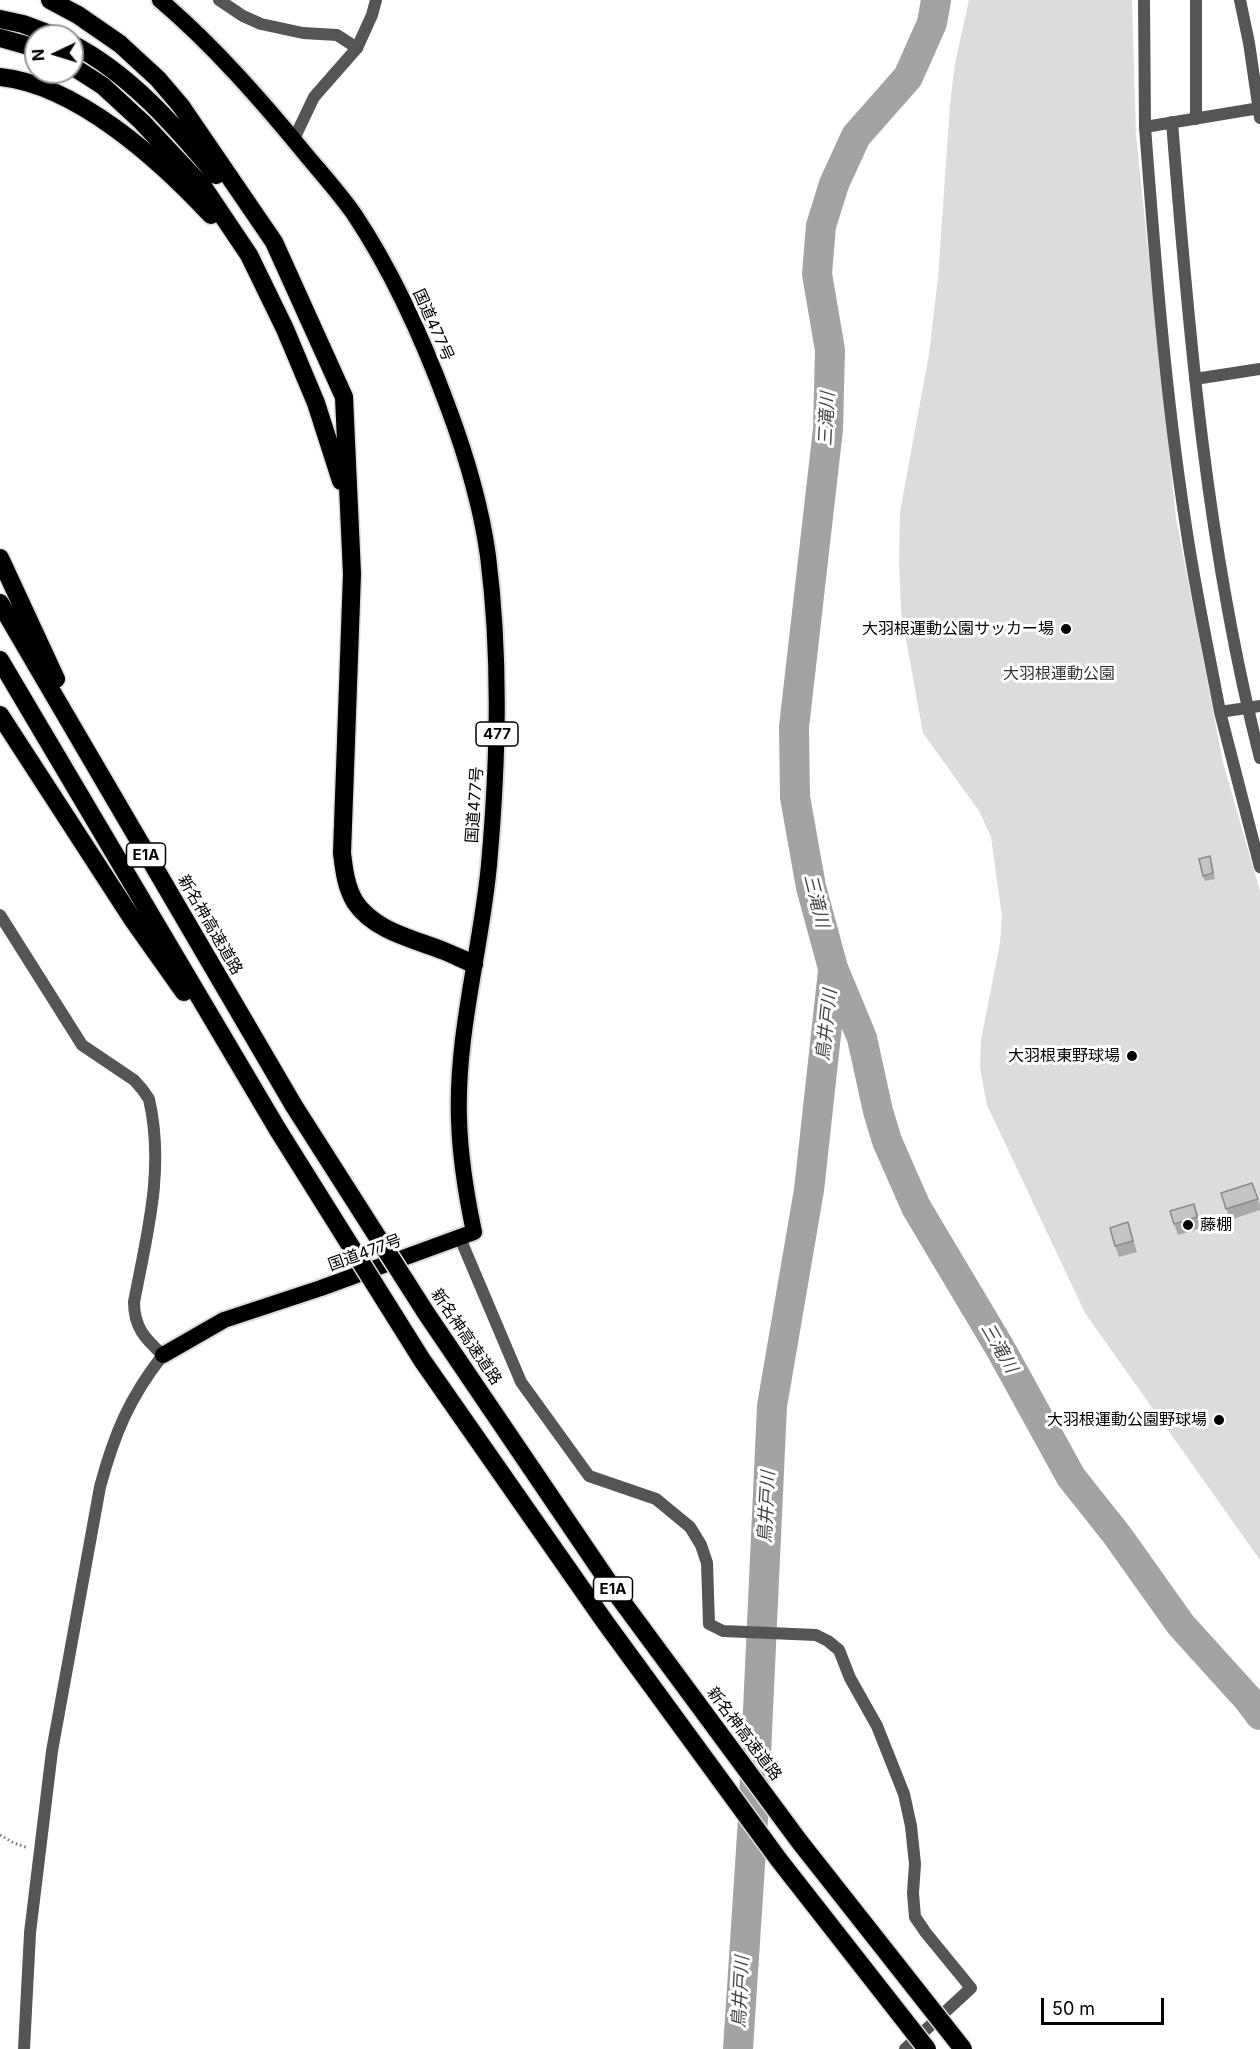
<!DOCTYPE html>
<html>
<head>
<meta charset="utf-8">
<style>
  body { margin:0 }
  #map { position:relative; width:1260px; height:2049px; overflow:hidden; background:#fff; font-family:Inter,sans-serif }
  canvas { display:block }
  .north { position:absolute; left:24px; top:24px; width:60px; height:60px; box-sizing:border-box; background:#fff; border:2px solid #999; border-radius:50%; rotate:266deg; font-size:16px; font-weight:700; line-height:24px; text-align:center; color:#000 }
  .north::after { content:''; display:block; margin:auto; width:21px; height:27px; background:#000; clip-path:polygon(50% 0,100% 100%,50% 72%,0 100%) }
  .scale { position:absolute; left:1041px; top:1998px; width:123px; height:27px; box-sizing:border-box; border:3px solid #000; border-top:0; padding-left:8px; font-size:18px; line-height:21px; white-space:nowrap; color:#000; -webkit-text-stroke:4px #fff; paint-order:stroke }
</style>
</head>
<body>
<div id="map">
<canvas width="1260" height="2049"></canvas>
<div class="north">N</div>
<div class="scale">50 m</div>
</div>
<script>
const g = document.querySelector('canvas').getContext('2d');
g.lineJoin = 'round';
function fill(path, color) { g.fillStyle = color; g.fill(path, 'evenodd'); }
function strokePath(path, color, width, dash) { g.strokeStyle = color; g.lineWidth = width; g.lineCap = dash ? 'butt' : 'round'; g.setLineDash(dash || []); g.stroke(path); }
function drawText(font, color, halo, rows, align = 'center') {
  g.font = font + ' Inter,"Noto Sans JP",sans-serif'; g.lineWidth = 6; g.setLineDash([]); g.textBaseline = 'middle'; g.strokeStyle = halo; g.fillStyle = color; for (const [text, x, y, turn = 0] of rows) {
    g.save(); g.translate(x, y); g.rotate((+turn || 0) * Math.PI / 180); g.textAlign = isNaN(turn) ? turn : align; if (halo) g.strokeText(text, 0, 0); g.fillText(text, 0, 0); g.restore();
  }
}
fill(new Path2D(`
  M969,0H1132L1136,135L1176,518L1223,763L1260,891V1560L1085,1313L987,1105L980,1068L981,1040L1000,943L1002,917L991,837L979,811L923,733L901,612L899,561L900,512L929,354L938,278L950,105L955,63Z`), '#dcdcdc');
strokePath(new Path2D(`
  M936,0L932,23L908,77L856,136L834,184L821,226L817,274L830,350L828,429L794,727L795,797L811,887L833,968L862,1038L878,1111L887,1141L916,1207L1000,1348L1071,1477L1117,1535L1181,1625L1248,1699L1260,1715
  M738,2049L753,1819L772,1406L809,1190L833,971`), '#a3a3a3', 30);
const trunk = new Path2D(`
  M160,0C214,46 262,101 307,156C323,175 340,194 354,214C394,274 423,339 448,407C466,455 481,505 488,556C501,659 498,762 489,865C481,950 456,1034 459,1119C460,1158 466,1194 474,1232L321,1288L224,1320L163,1355`);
const motorway = new Path2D(`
  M50,0L78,15L120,44L158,79L181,106L274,242L344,397L352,574L342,853C344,870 346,887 355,902C374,931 414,939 444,951C454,955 464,960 474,964
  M0,19L23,24L55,36
  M0,38L36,48
  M72,44C130,74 175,126 216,175
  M72,66L103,86L142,122L204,188L249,255L285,329L316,403L341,481
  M0,77C77,85 160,160 211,215
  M0,558L56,679
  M0,603L294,1106
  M0,660L278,1130
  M0,715L133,920L184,992`);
strokePath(trunk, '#dbdbdb', 20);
strokePath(motorway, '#dbdbdb', 21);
strokePath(new Path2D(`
  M0,1835L14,1843L28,1848`), '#777', 3, [1.5, 3]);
strokePath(new Path2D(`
  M219,0L243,16L261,24L303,33L337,35L357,48
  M1144,0L1145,127L1260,108
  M1196,0V119
  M1240,0L1249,43L1260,118
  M1172,122C1189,336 1207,550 1260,758
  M1145,127C1155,258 1165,390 1185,520C1194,584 1208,648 1220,712L1260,706
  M1195,379L1260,369
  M1220,712L1260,867
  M0,915L82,1045L134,1080L142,1089L149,1099C165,1169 147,1234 134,1302C134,1327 145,1339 163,1355
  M460,1238L521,1382L589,1476L656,1499L690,1527L701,1545L707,1563L709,1624L723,1631L816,1635L828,1641L839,1650L850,1678L877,1726L904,1794L911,1826L915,1864L913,1893L915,1917L926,1933L971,1988L905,2049`), '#555', 12);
strokePath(new Path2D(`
  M294,139L314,97L357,48L372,15L376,0
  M24,2049L30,1933L52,1751L100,1487C114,1435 129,1398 163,1355`), '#555', 12);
strokePath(trunk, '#000', 16);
strokePath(motorway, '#000', 18);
const motorwayBridge = new Path2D(`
  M294,1106L426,1313L618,1596L799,1841L963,2049
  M278,1130L422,1360L605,1622L779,1860L927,2049`);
strokePath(motorwayBridge, '#dbdbdb', 21, []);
strokePath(motorwayBridge, '#000', 18);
fill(new Path2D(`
  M1212,862L1215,879L1205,881L1203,876Z
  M1252,1183L1260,1205V1210L1230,1220L1221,1193Z
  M1194,1204L1201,1228L1178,1235L1174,1224Z
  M1128,1222L1137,1252L1119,1257L1115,1246Z`), '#a9a9a9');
fill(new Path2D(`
  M1194,1204L1198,1215L1201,1228L1197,1217Z`), '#898989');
const building = new Path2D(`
  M1210,856L1213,873L1203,876L1199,859Z
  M1252,1183L1258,1199L1226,1209L1221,1193Z
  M1194,1204L1197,1217L1174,1224L1170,1211Z
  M1128,1222L1133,1241L1115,1246L1110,1228Z`);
fill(building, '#c4c4c4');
strokePath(building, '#898989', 1.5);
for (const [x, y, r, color] of [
  [1066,629,6,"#000"],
  [1132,1056,6,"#000"],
  [1188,1225,6,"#000"],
  [1219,1420,6,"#000"]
]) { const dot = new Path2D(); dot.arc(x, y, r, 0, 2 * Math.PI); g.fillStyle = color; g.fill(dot); strokePath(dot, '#fff', 2); }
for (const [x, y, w] of [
  [497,734,42],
  [146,855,39],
  [613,1589,39]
]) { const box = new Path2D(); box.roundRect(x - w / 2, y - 12, w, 24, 4.5); g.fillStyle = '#fff'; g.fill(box); strokePath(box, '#000', 1.5); }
drawText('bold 15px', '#000', null, [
  ["477",497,734],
  ["E1A",146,855],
  ["E1A",613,1589]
]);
drawText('16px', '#000', '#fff', [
  ["国道477号",433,325,66],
  ["国道477号",475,805,-86],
  ["新名神高速道路",210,925,60],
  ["国道477号",365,1253,-20],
  ["新名神高速道路",466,1337,56],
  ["新名神高速道路",744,1734,53]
]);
drawText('16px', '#000', '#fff', [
  ["大羽根運動公園サッカー場",1054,629],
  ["大羽根東野球場",1120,1056],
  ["藤棚",1200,1225,"left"],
  ["大羽根運動公園野球場",1207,1420]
], 'right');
drawText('16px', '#333', '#fff', [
  ["大羽根運動公園",1059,674]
]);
drawText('italic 18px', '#444', '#fff', [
  ["三滝川",827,419,-87],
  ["三滝川",816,901,76],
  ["鳥井戸川",827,1025,-84],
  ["三滝川",999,1348,60],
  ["鳥井戸川",767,1507,-87],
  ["鳥井戸川",741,1992,-87]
]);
</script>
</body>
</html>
